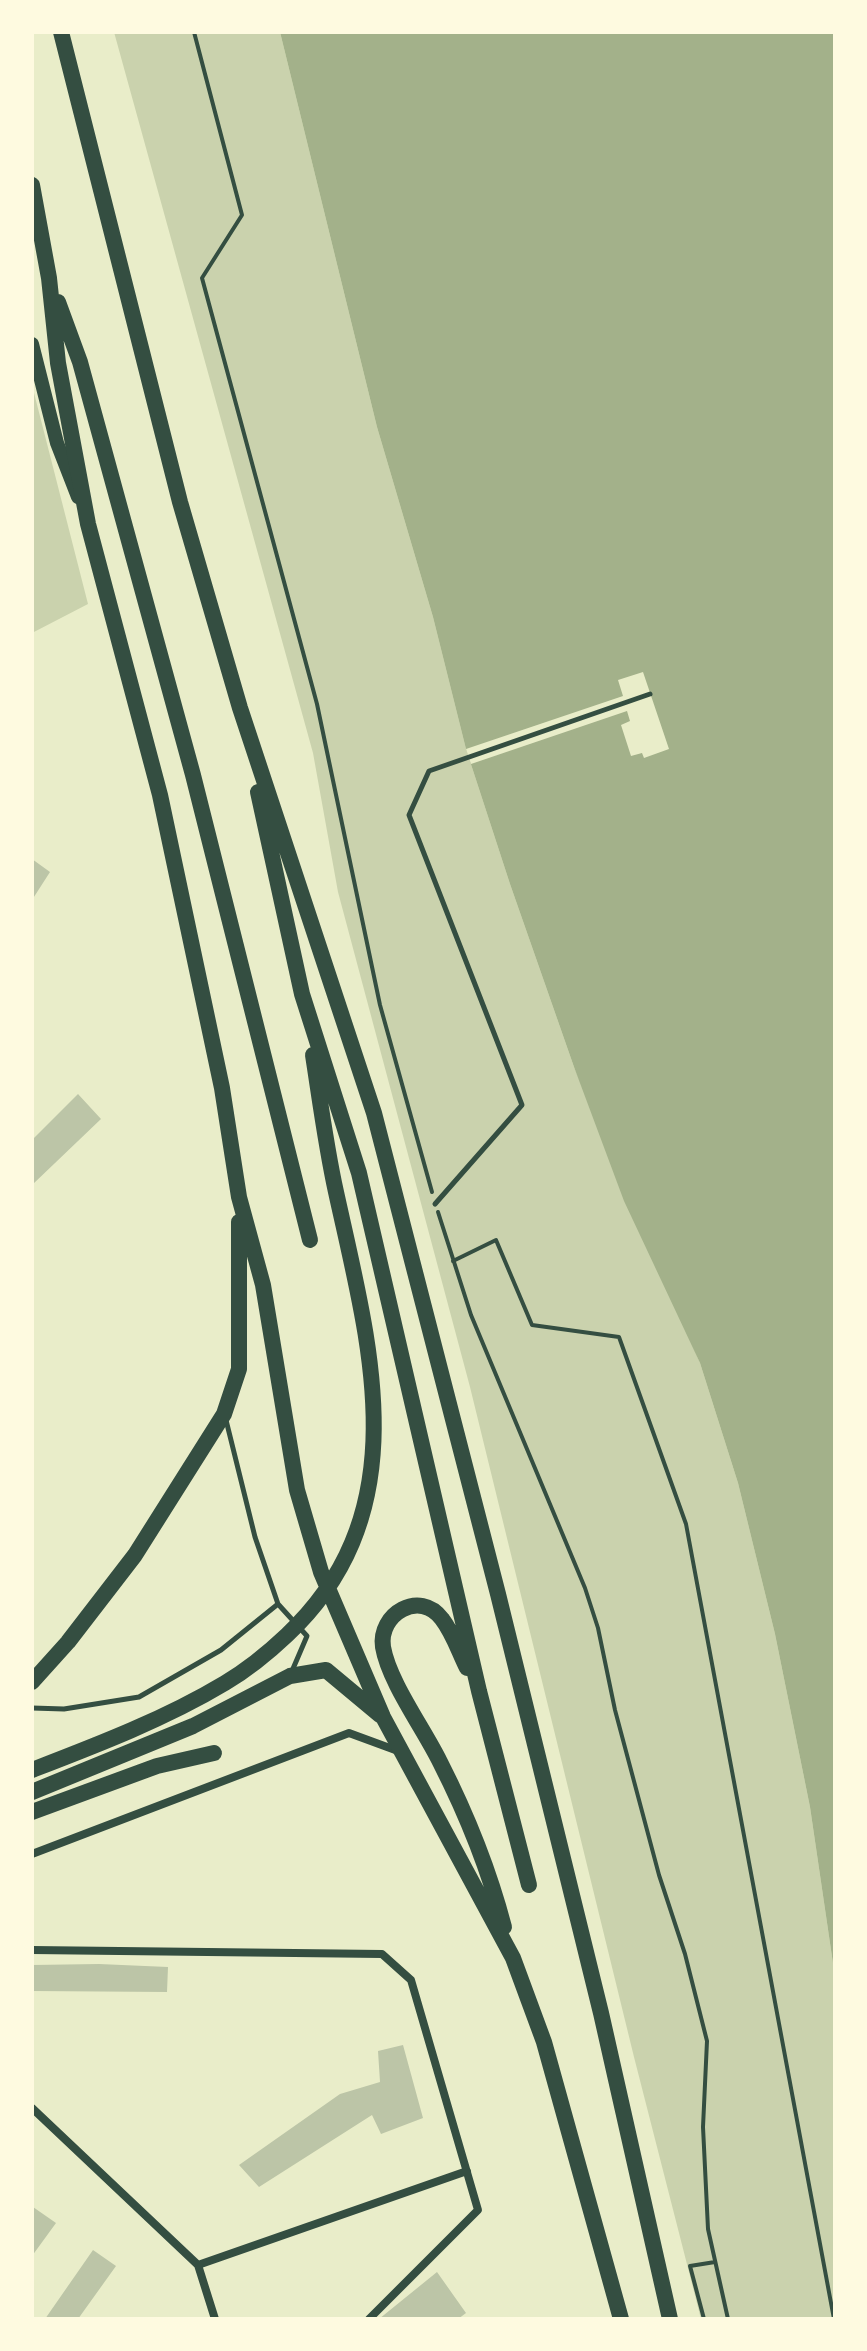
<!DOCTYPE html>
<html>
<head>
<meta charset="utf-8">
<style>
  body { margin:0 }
  #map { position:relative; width:867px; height:2351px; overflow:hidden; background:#e9edc9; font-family:"PT Sans Narrow",sans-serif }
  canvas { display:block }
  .frame { position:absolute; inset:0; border:34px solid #fefae0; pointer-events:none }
</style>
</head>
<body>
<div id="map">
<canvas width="867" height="2351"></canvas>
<div class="frame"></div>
</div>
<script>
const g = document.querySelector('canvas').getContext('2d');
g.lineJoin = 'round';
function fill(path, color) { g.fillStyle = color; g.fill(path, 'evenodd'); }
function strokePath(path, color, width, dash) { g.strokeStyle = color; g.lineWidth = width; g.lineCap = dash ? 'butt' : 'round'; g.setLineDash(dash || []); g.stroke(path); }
fill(new Path2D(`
  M114,32H280L377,427L433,617L466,749L510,884L574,1067L700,1363L738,1483L775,1634L810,1807L835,1977V2319H701L634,2057L470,1387L338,892L313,753Z
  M32,385L88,604L32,633Z`), '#cad2ad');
fill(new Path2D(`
  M280,32H835V1977L810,1807L775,1634L738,1483L700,1363L624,1201L574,1067L510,884L466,749L433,617L377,427Z`), '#a3b18a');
fill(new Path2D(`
  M643,672L669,749L644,758L642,753L631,756L621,725L630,721L627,711L471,764L466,749L623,696L618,680Z`), '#e9edc9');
fill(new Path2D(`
  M32,859L50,872L32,900Z
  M78,1094L101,1119L32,1185V1140Z
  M99,1964L168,1967L167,1992L32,1991V1965Z
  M403,2045L423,2118L381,2134L372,2115L259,2187L239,2165L340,2094L380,2082L378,2051Z
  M33,2207L56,2223L32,2256V2209Z
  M93,2250L116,2266L78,2319H45Z
  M437,2272L466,2313L458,2319H379Z`), '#bcc5a7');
strokePath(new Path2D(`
  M194,32L242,215L202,278L317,704L380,1005L432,1192
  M438,1212L471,1315L585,1588L598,1628L615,1710L659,1875L685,1954L707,2041L703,2127L708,2229L728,2319
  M453,1261L496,1240L532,1325L619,1337L686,1524L834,2319
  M704,2319L690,2266L715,2262`), '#344e41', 4);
strokePath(new Path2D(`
  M435,1204L522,1105L409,815L429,771L650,694
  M226,1420L255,1537L278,1604
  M32,1708L64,1709L139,1697L221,1650L278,1604L307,1636L292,1671`), '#344e41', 5);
strokePath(new Path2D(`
  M32,1854L349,1733L398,1751
  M32,1950L382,1954L411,1980L478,2210L369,2319
  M32,2108L198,2265L215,2319
  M198,2265L467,2171`), '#344e41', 8);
strokePath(new Path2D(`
  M32,344L57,443L78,497`), '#344e41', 14);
strokePath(new Path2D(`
  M61,32L180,502L240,708L374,1113L498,1594L601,2013L670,2319
  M32,185L49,278L58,363L88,524L160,795L222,1088L239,1197L263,1285L297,1490L321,1572L383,1717L513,1958L544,2042L621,2319
  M58,302L80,362L193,775L310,1240
  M258,792L302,994L359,1173L479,1691L529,1885
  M467,1668C459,1652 453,1633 442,1619C420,1589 378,1614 383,1647C389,1682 424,1729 440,1762C467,1815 489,1870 504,1927
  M32,1682L68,1642L135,1555L224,1414L239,1369V1222
  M32,1770C97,1745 165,1719 225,1683C247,1670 268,1653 287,1635C419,1511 370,1347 336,1192C326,1147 320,1100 313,1055
  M32,1792L193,1726L290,1676L326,1670L380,1715
  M32,1812L157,1766L214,1753`), '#344e41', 16);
</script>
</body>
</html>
